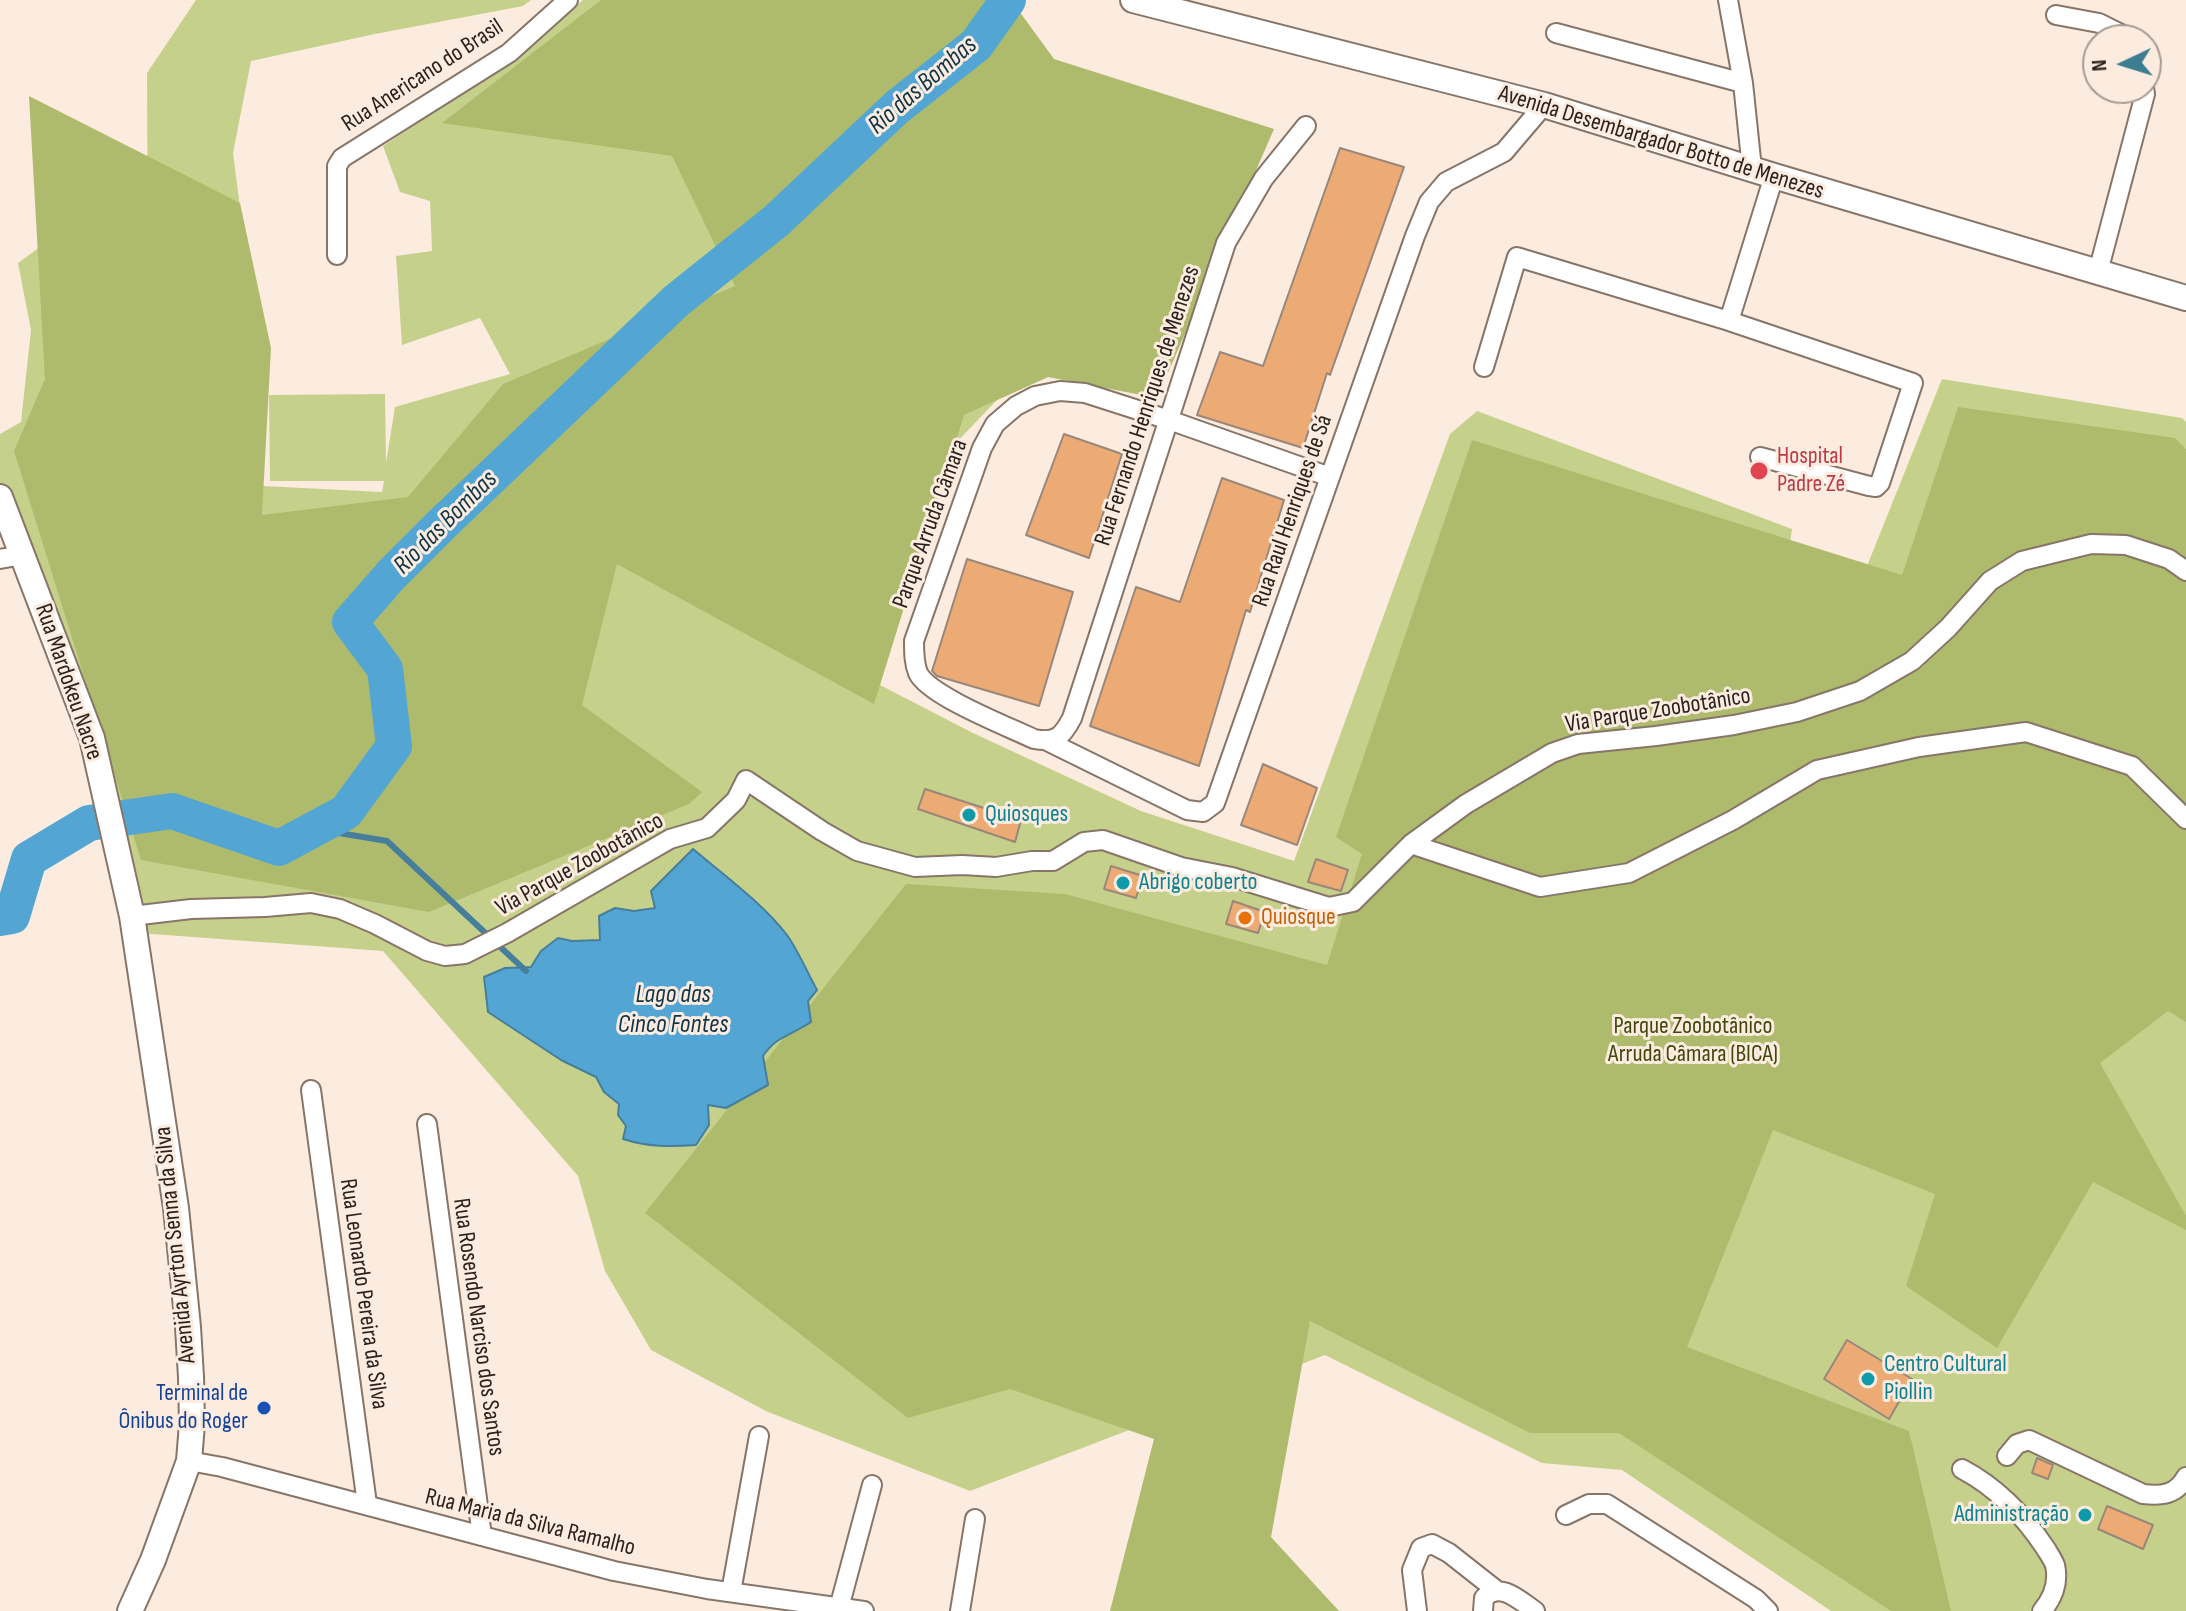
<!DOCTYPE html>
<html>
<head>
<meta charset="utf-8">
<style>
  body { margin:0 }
  #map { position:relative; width:2186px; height:1611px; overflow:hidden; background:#fcece0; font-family:"Sofia Sans Condensed",sans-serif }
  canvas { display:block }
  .north { position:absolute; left:2082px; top:24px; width:80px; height:80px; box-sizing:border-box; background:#fcece0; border:2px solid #a89b92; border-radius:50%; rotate:266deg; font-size:22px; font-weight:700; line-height:32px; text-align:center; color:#2a221d }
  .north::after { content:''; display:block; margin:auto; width:28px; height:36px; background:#3c7d90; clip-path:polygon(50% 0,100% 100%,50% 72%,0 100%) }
</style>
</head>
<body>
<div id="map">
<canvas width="2186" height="1611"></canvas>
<div class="north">N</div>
</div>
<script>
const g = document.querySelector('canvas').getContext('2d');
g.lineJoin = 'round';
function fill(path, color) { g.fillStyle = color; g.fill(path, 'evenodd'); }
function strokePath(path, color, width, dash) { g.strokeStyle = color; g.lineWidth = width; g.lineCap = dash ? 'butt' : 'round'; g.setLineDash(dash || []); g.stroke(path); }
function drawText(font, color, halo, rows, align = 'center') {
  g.font = font + ' "Sofia Sans Condensed",sans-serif'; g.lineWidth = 6; g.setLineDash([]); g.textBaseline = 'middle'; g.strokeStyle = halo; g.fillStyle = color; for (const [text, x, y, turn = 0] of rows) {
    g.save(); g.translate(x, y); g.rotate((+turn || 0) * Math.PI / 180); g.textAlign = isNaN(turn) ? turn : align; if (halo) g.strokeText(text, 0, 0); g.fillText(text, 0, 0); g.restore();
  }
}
fill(new Path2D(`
  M196,0H531L523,6L375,34L251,61L233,153L263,384V486L382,492L384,481H270L269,395L385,394L386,463L395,407L510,374L480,318L402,345L396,256L432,251L430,201L400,192L383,146L514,58L583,0H891L1025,64L1258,124L1226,159L1061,371L997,400L953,446L880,685L973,733L1141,811L1294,861L1450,434L1477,411L1792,529L1783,593L1841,631L1942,379L2182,418L2186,422V1611H1831L1622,1470L1542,1463L1325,1355L970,1491L768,1412L651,1350L605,1271L578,1176L383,951L125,932L103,764L0,483V434L21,422L31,330L18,263L59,233L148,287L147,73Z`), '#c5d18b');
fill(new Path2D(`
  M601,0H1011L1054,59L1274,129L1157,398L1048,377L964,415L874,704L617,564L582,705L702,792L689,804L429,912L141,860L14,451L45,379L29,96L240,203L271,348L262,515L408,497L503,384L735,286L672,156L442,123Z
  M1958,407L2175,438L2186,449V1022L2168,1011L2100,1063L2186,1216V1230L2093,1182L1997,1348L1906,1286L1935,1194L1773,1130L1687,1347L1909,1431L1951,1611H1891L1619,1433H1530L1310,1321L1271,1537L1339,1611H1110L1154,1439L1010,1389L908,1418L645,1213L906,884L1065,894L1327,965L1362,854L1336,837L1472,440L1902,575Z`), '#aebb6c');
const water = new Path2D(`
  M693,849C725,876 761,902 787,935C799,952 807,972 817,990L808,1001L811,1022C792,1035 776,1036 763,1056L768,1085L726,1108L708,1105L709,1125L696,1145C670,1147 648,1147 623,1139L626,1126L618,1115L619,1104L604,1092L596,1077L561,1060L488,1012L484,977L505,968L531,967L541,951L558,938L572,941L600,940L599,916L615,908L634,911L655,908L651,891Z`);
fill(water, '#53a6d3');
strokePath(water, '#477e9c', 2);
strokePath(new Path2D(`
  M315,829L387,841L526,971`), '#477e9c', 6);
strokePath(new Path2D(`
  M0,918L12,916L29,859L89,823L172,811L279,848L346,812L394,746L385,669L350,622L392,574L441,525L676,301L776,221L897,107L976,45L1008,0`), '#53a6d3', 36);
const building = new Path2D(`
  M1340,148L1404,167L1330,375L1327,373L1303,448L1197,415L1220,352L1263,366Z
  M1064,434L1122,454L1089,558L1026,535Z
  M1222,478L1284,500L1250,612L1246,610L1199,766L1090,726L1136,587L1180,602Z
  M967,559L1073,592L1039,706L937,676L932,671Z
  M1263,764L1317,788L1297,845L1241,825Z
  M925,789L1021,820L1015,842L918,809Z
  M1316,859L1348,870L1341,891L1308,882Z
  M1111,866L1143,876L1136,898L1104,889Z
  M1233,901L1265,912L1258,933L1226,924Z
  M1847,1340L1912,1379L1889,1419L1824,1379Z
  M2037,1458L2053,1465L2048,1479L2032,1473Z
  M2107,1506L2153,1525L2143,1549L2098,1529Z`);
fill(building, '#ecaa75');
strokePath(building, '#99877a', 2);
const minor = new Path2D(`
  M1728,0L1743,83
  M2056,15L2099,23L2133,40
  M1556,33L1743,83L1752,169
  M1306,126L1264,178L1226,243L1072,718C1062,737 1056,743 1034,739C1009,727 929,696 918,673C914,663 914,652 914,641L982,448L995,424L1016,406L1035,396L1060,391L1085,393L1169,420L1330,477
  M337,255V166L342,158L509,53L568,0
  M2098,272L2145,94L2144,88
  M1729,321L1913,383L1880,483L1876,487L1869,486L1760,457
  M1484,367L1517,257L1729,321L1774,176
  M0,559L23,555
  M1047,741L1187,810L1203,812L1215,803L1415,236L1429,202L1446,182L1504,152L1544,105
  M1411,844L1540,887L1629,873L1733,820L1817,770L1919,747L2026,732L2132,766L2186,819
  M132,916L191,909L265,907L311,903L340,909L375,924L427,951L445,956L465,954L507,933L670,839L707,828L736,800L746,780L822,831L857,851L915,867L962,865L996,867L1032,861H1053L1084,842L1103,840L1181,867L1232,877L1329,907L1353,902L1411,844L1466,804L1552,753L1578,744L1656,736L1734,725L1797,712L1860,691L1912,661L1948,628L1990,581L2022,561L2091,544L2126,545L2169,559L2186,571
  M311,1090L367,1504
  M427,1124L482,1536
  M2007,1456L2017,1444L2029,1440L2143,1494C2162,1496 2176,1495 2186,1477
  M189,1461L222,1467L614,1571L707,1589L864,1611
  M1962,1469C1996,1487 2025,1517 2046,1549C2049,1554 2053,1560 2055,1565C2059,1583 2053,1598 2042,1611
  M1566,1515L1589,1504H1607L1756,1599L1768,1611
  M731,1592L759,1436
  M839,1608L872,1485
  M960,1611L975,1519
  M1417,1611L1412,1570L1421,1548L1432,1544L1449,1553L1496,1590
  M1483,1611L1484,1598C1500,1581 1519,1600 1535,1611`);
const major = new Path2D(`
  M1133,0L1544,105L1774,176L2186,298
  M0,497L92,738L132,916L176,1208L188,1327L191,1377L192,1424L189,1461L153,1560L130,1611`);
strokePath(minor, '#877568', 22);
strokePath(major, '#877568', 28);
strokePath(minor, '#fff', 18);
strokePath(major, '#fff', 24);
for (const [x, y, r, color] of [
  [1759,471,10,"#e0444e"],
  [969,815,8,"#0f9aa8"],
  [1123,883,8,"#0f9aa8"],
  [1245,918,8,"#e8710a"],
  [1868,1379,8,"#0f9aa8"],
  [264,1408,8,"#1a4fb4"],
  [2085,1515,8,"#0f9aa8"]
]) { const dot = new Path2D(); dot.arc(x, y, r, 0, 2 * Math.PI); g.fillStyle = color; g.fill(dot); strokePath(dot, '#fcece0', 3); }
drawText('24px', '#2a221d', '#fcece0', [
  ["Rua Anericano do Brasil",423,76,-33],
  ["Avenida Desembargador Botto de Menezes",1661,143,17],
  ["Rua Fernando Henriques de Menezes",1148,406,-72],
  ["Rua Raul Henriques de Sá",1293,511,-71],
  ["Parque Arruda Câmara",931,524,-70],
  ["Rua Mardokeu Nacre",68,682,71],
  ["Via Parque Zoobotânico",1658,711,-9],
  ["Via Parque Zoobotânico",580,865,-29],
  ["Avenida Ayrton Senna da Silva",176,1245,-96],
  ["Rua Leonardo Pereira da Silva",363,1294,82],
  ["Rua Rosendo Narciso dos Santos",478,1327,82],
  ["Rua Maria da Silva Ramalho",530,1523,14]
]);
drawText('24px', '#be3a42', '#fcece0', [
  ["Hospital",1777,457],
  ["Padre Zé",1777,485]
], 'left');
drawText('24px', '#0d838f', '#fcece0', [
  ["Quiosques",985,815],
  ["Abrigo coberto",1139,883],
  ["Centro Cultural",1884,1365],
  ["Piollin",1884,1393],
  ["Administração",2069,1515,"right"]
], 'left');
drawText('24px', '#c56008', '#fcece0', [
  ["Quiosque",1261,918]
], 'left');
drawText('24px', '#40480b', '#fcece0', [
  ["Parque Zoobotânico",1693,1027],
  ["Arruda Câmara (BICA)",1693,1055]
]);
drawText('24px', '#164399', '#fcece0', [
  ["Terminal de",248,1394],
  ["Ônibus do Roger",248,1422]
], 'right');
drawText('italic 26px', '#103548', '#fcece0', [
  ["Rio das Bombas",923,86,-41],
  ["Rio das Bombas",446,523,-45],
  ["Lago das",673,995],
  ["Cinco Fontes",673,1025]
]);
</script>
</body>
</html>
